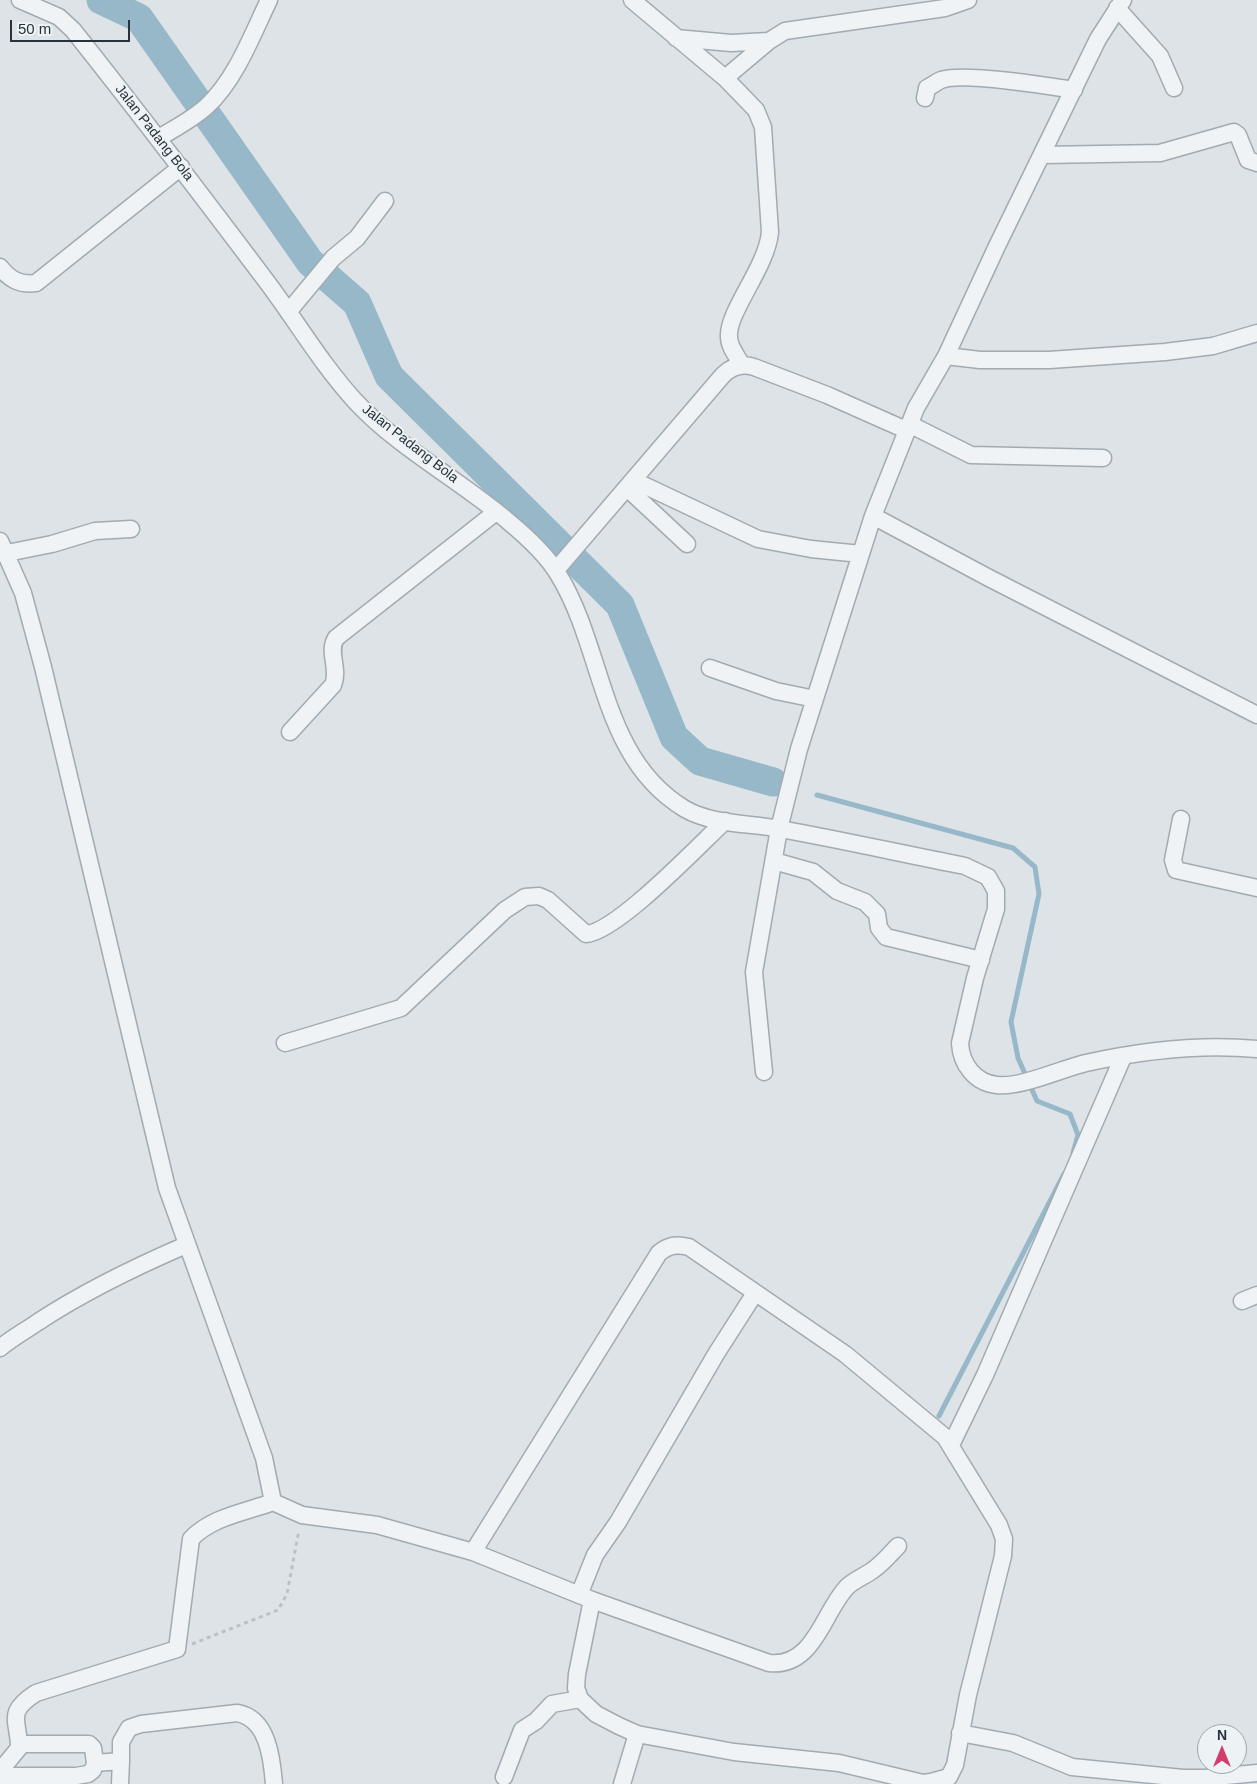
<!DOCTYPE html>
<html>
<head>
<meta charset="utf-8">
<style>
  body { margin:0 }
  #map { position:relative; width:1257px; height:1784px; overflow:hidden; background:#dde3e7; font-family:Helvetica,sans-serif }
  canvas { display:block }
  .north { position:absolute; left:1197px; top:1724px; width:50px; height:50px; box-sizing:border-box; background:#edf2f5; border:1px solid #9da6ac; border-radius:50%; rotate:0deg; font-size:14px; font-weight:700; line-height:20px; text-align:center; color:#26333e }
  .north::after { content:''; display:block; margin:auto; width:18px; height:22px; background:#d13e6e; clip-path:polygon(50% 0,100% 100%,50% 72%,0 100%) }
  .scale { position:absolute; left:10px; top:20px; width:120px; height:22px; box-sizing:border-box; border:2px solid #26333e; border-top:0; padding-left:6px; font-size:15px; line-height:18px; white-space:nowrap; color:#26333e; -webkit-text-stroke:4px #edf2f5; paint-order:stroke }
</style>
</head>
<body>
<div id="map">
<canvas width="1257" height="1784"></canvas>
<div class="north">N</div>
<div class="scale">50 m</div>
</div>
<script>
const g = document.querySelector('canvas').getContext('2d');
g.lineJoin = 'round';
function strokePath(path, color, width, dash) { g.strokeStyle = color; g.lineWidth = width; g.lineCap = dash ? 'butt' : 'round'; g.setLineDash(dash || []); g.stroke(path); }
function drawText(font, color, halo, rows, align = 'center') {
  g.font = font + ' Helvetica,sans-serif'; g.lineWidth = 4; g.setLineDash([]); g.textBaseline = 'middle'; g.strokeStyle = halo; g.fillStyle = color; for (const [text, x, y, turn = 0] of rows) {
    g.save(); g.translate(x, y); g.rotate((+turn || 0) * Math.PI / 180); g.textAlign = isNaN(turn) ? turn : align; if (halo) g.strokeText(text, 0, 0); g.fillText(text, 0, 0); g.restore();
  }
}
strokePath(new Path2D(`
  M817,795L1013,848L1035,867L1039,894L1011,1022L1018,1058L1037,1101L1070,1114L1078,1135L1073,1153
  M939,1416L1064,1174`), '#97b8c9', 5);
strokePath(new Path2D(`
  M101,0L139,18L310,262L357,303L389,376L620,605L674,737L700,761L773,782`), '#97b8c9', 29);
const minor = new Path2D(`
  M20,0L59,17L73,30C139,113 203,197 267,282C297,322 322,365 356,402C400,449 460,480 509,522C527,537 546,554 558,574C605,650 600,758 685,809C713,825 750,823 780,829C842,840 903,854 965,866L988,877L996,891V909L975,978L960,1043C961,1064 975,1083 997,1085C1020,1088 1061,1069 1086,1063C1140,1051 1202,1044 1257,1049
  M632,0L725,78L756,110L763,127L770,232C767,267 727,312 729,337C729,347 737,356 742,365
  M1117,8L1160,56L1174,88
  M676,38L731,43L769,41
  M725,78L769,41L785,31L945,8L968,0
  M925,98L927,88C932,86 936,82 941,80C961,72 1049,86 1074,90
  M159,138C175,128 193,119 207,106C236,79 252,35 269,0
  M1042,155L1160,153L1234,132L1238,135L1248,160L1257,163
  M0,267C10,280 20,285 36,283L181,167
  M289,311L333,258L357,238L385,201
  M946,356L980,360H1049L1165,352L1213,346L1257,333
  M909,424L971,455L1103,458
  M633,480L758,539L811,549L861,554
  M627,488L687,544
  M873,516L989,578L1257,715
  M0,541L23,593L43,667L167,1188L264,1458L273,1502
  M7,553L52,544L95,531L131,529
  M556,570L723,375C732,366 742,363 754,367L827,395L906,430
  M710,668L776,691L815,699
  M290,732L333,685C340,669 327,652 336,638L496,512
  M1181,819L1173,860L1176,870L1257,888
  M774,861L813,872L837,891L865,902L877,914L879,928L886,937L981,960
  M285,1043L401,1008L505,910L525,897L539,896L548,900L586,934C617,932 699,845 725,821
  M764,1072L754,972L779,829L799,749L873,516L916,408L946,356L997,246L1098,39L1123,0
  M1242,1301L1257,1295
  M0,1348C12,1338 25,1331 38,1322C85,1291 135,1267 186,1245
  M951,1445L985,1375L1123,1057
  M473,1552L659,1253C669,1245 676,1244 689,1247L845,1354L945,1437L999,1525L1004,1539L1003,1556L968,1695L955,1765L949,1777L931,1782L923,1783L839,1763L734,1752L637,1734L619,1726L596,1714L580,1699L576,1688L577,1674L592,1600
  M579,1595L595,1555L618,1522L716,1354L755,1293
  M960,1733L1013,1743L1072,1767L1183,1778H1205L1257,1773
  M19,1744H89L93,1748L95,1763
  M121,1761V1742L129,1728L141,1724L237,1713C268,1718 272,1759 274,1784
  M0,1771L19,1748C19,1720 5,1713 36,1693L177,1649L191,1539C211,1517 246,1512 273,1502L302,1515L377,1525L473,1552L592,1600L769,1663C814,1668 823,1612 847,1587C854,1580 865,1576 873,1570C883,1563 890,1554 898,1546
  M0,1776H76L88,1774L93,1770L95,1763L121,1761L120,1784
  M504,1777L522,1730L536,1721L552,1704L580,1699
  M622,1784L637,1734`);
strokePath(minor, '#a2abb1', 19);
strokePath(new Path2D(`
  M192,1644L278,1610L287,1594L299,1530`), '#bbc1c6', 3, [4, 4]);
strokePath(minor, '#f0f3f6', 16);
drawText('14px', '#26333e', '#edf2f5', [
  ["Jalan Padang Bola",154,133,52],
  ["Jalan Padang Bola",410,444,38]
]);
</script>
</body>
</html>
